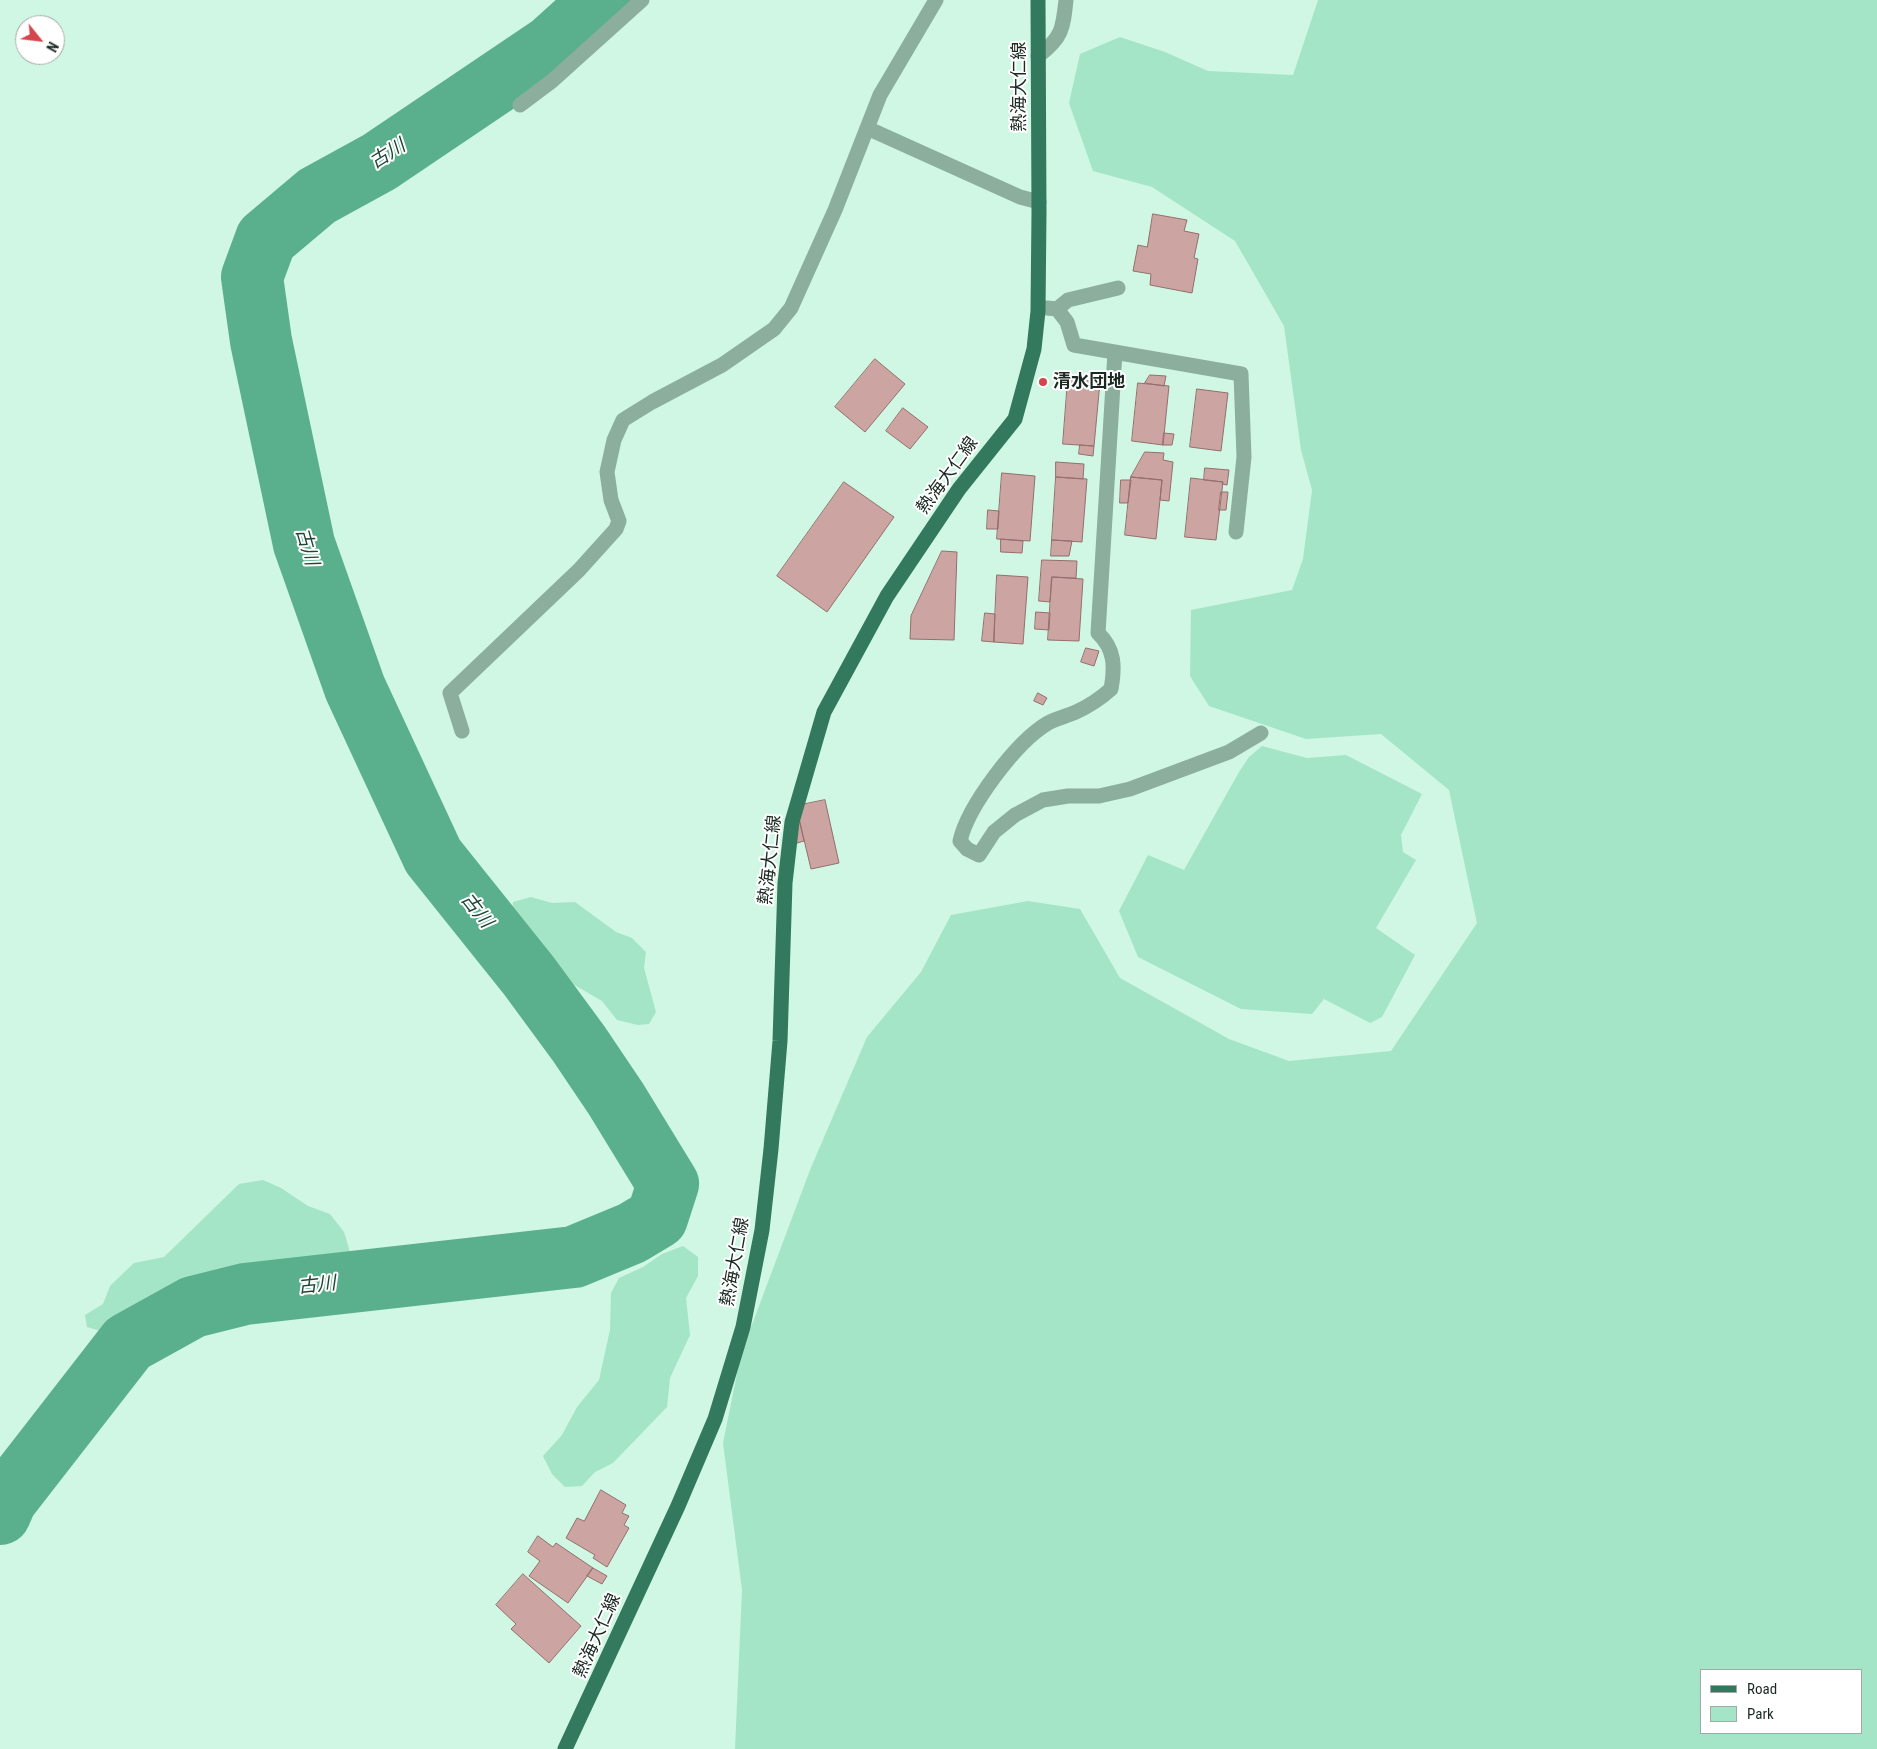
<!DOCTYPE html>
<html>
<head>
<meta charset="utf-8">
<style>
  body { margin:0 }
  #map { position:relative; width:1877px; height:1749px; overflow:hidden; background:#cff7e3; font-family:"Roboto Condensed",sans-serif }
  canvas { display:block }
  .legend { position:absolute; left:1700px; top:1669px; width:162px; height:65px; box-sizing:border-box; background:#fff; border:1px solid #a3a9a7; margin:0; padding:6px 9px; list-style:none; font-size:15px; color:#1a2922 }
  .legend li { display:flex; align-items:center; gap:10px; height:25px }
  .legend b { width:25px; border:1px solid #a3a9a7 }
  .north { position:absolute; left:15px; top:15px; width:50px; height:50px; box-sizing:border-box; background:#fff; border:1px solid #a3a9a7; border-radius:50%; rotate:119deg; font-size:14px; font-weight:700; line-height:20px; text-align:center; color:#1a2922 }
  .north::after { content:''; display:block; margin:auto; width:18px; height:22px; background:#d5454c; clip-path:polygon(50% 0,100% 100%,50% 72%,0 100%) }
</style>
</head>
<body>
<div id="map">
<canvas width="1877" height="1749"></canvas>
<ul class="legend">
<li><b style="height:6px;background:#33795d"></b>Road</li>
<li><b style="height:14px;background:#a4e5c7"></b>Park</li>
</ul>
<div class="north">N</div>
</div>
<script>
const g = document.querySelector('canvas').getContext('2d');
g.lineJoin = 'round';
function fill(path, color) { g.fillStyle = color; g.fill(path, 'evenodd'); }
function strokePath(path, color, width, dash) { g.strokeStyle = color; g.lineWidth = width; g.lineCap = dash ? 'butt' : 'round'; g.setLineDash(dash || []); g.stroke(path); }
function drawText(font, color, halo, rows, align = 'center') {
  g.font = font + ' "Roboto Condensed","Noto Sans JP",sans-serif'; g.lineWidth = 4; g.setLineDash([]); g.textBaseline = 'middle'; g.strokeStyle = halo; g.fillStyle = color; for (const [text, x, y, turn = 0] of rows) {
    g.save(); g.translate(x, y); g.rotate((+turn || 0) * Math.PI / 180); g.textAlign = isNaN(turn) ? turn : align; if (halo) g.strokeText(text, 0, 0); g.fillText(text, 0, 0); g.restore();
  }
}
fill(new Path2D(`
  M1318,0H1877V1749H735L742,1590L723,1443L741,1354L810,1170L867,1037L921,972L951,915L1028,901L1080,909L1120,978L1229,1039L1289,1061L1391,1051L1477,923L1449,790L1381,734L1306,739L1209,706L1190,676L1191,610L1292,590L1303,559L1312,490L1301,450L1284,326L1235,241L1152,187L1093,171L1069,103L1080,54L1120,37L1165,52L1208,71L1293,75ZM1701,1670H1861V1733H1701Z
  M1262,746L1307,758L1346,755L1422,794L1401,835L1403,852L1416,860L1376,928L1415,955L1382,1017L1370,1023L1324,999L1312,1014L1241,1009L1138,957L1119,911L1148,855L1184,870L1239,772L1249,757Z
  M531,897L552,903L575,902L616,932L632,938L646,952L644,968L656,1012L649,1024L638,1025L617,1020L602,1001L552,972L520,937L512,915L513,902Z
  M263,1180L281,1188L308,1206L330,1214L344,1232L350,1252L343,1264L311,1274L238,1279L200,1286L177,1293L132,1319L117,1323L104,1332L87,1327L85,1315L103,1304L110,1286L134,1263L164,1257L239,1184Z
  M683,1246L698,1257V1276L686,1298L690,1335L670,1378L667,1407L613,1463L595,1472L582,1486L565,1487L552,1474L543,1456L562,1435L577,1407L599,1380L610,1330L611,1293L619,1278L643,1267L662,1254Z`), '#a4e5c7');
strokePath(new Path2D(`
  M0,1514L6,1500L128,1343L193,1307L245,1294L574,1257L632,1233L657,1218L668,1184L616,1099L579,1044L529,976L433,856L355,688L304,544L261,341L252,277L266,239L317,196L379,162L551,46L602,0`), '#5ab08c', 62);
const building = new Path2D(`
  M1153,214L1187,220L1184,231L1199,234L1194,258L1198,259L1192,293L1150,285L1151,274L1133,271L1138,245L1147,247Z
  M875,359L905,384L865,432L835,407Z
  M1150,375L1166,376L1164,386L1145,383Z
  M1068,379L1100,382L1094,446L1063,444Z
  M1138,383L1169,386L1163,445L1132,441Z
  M1197,389L1228,393L1221,451L1190,447Z
  M903,408L928,427L910,449L886,431Z
  M1164,433L1174,434L1172,445H1163Z
  M1080,445L1094,446L1093,456L1079,454Z
  M1145,452L1164,453L1163,460L1173,462L1169,501L1160,500L1162,480L1131,477Z
  M1056,462L1084,464L1083,479L1056,477Z
  M1205,468L1229,470L1227,485L1222,484L1223,482L1204,480Z
  M1002,473L1035,476L1030,541L997,539Z
  M1056,477L1087,479L1082,542L1052,540Z
  M1131,477L1162,480L1156,539L1125,535Z
  M1191,478L1223,482L1216,540L1185,537Z
  M1121,480H1131L1128,503H1120Z
  M844,482L894,517L827,612L777,576Z
  M1221,492H1228L1226,510H1219Z
  M988,510L999,511L998,529H987Z
  M1001,539L1023,541L1022,553L1001,552Z
  M1052,540L1072,541L1069,556H1051Z
  M942,551L957,552L954,640L910,639L911,616Z
  M1042,560L1077,561L1076,578L1052,577L1050,602L1039,601Z
  M997,575L1028,577L1023,644L994,642Z
  M1052,577L1083,579L1079,641L1048,640Z
  M1036,612L1050,613L1049,630L1035,629Z
  M985,613L995,614L994,642L982,641Z
  M1086,648L1099,651L1094,666L1081,662Z
  M1038,693L1047,698L1043,705L1034,701Z
  M825,800L839,863L811,869L796,806Z
  M799,819L804,841L794,844Z
  M601,1490L626,1505L622,1513L629,1516L624,1525L629,1528L607,1567L593,1558L595,1555L566,1538L577,1518L584,1521Z
  M538,1536L553,1547L556,1543L593,1568L568,1603L529,1576L540,1561L528,1552Z
  M593,1568L607,1576L602,1584L587,1576Z
  M523,1574L581,1626L549,1663L511,1629L516,1624L496,1605Z`);
fill(building, '#cca4a1');
strokePath(building, '#946e6c', 1);
strokePath(new Path2D(`
  M520,105L552,81L642,0
  M867,128L1020,197L1039,202
  M1047,308L1057,309L1068,300L1118,288
  M1057,309L1067,322L1074,345L1241,374L1244,457L1236,532
  M1115,352L1098,633C1115,649 1115,667 1111,689C1101,698 1089,706 1076,712C1067,716 1057,718 1048,723C1016,742 968,806 960,841L967,849L979,855L994,832L1015,815L1043,800L1068,796H1099L1130,789L1229,752L1261,733
  M462,731L450,693L579,570L616,529L619,521L611,500L607,472L614,440L623,420L652,402L722,365L774,329L791,308L835,210L880,95L936,0`), '#8bae9d', 15);
strokePath(new Path2D(`
  M1038,56C1062,38 1063,29 1066,0`), '#8bae9d', 15);
strokePath(new Path2D(`
  M565,1749L678,1506L715,1419L743,1327L762,1230L771,1149L780,1041L785,883L792,822L824,712L887,596L959,489L1015,419L1034,349L1038,311L1039,212L1038,0`), '#33795d', 15);
for (const [x, y, r, color] of [
  [1043,382,5,"#d5454c"]
]) { const dot = new Path2D(); dot.arc(x, y, r, 0, 2 * Math.PI); g.fillStyle = color; g.fill(dot); strokePath(dot, '#fff', 2); }
drawText('18px', '#1a2922', '#fff', [
  ["熱海大仁線",1020,87,-90],
  ["熱海大仁線",948,476,-54],
  ["熱海大仁線",771,860,-84],
  ["熱海大仁線",736,1262,-80],
  ["熱海大仁線",598,1636,-66]
]);
drawText('bold 18px', '#1a2922', '#fff', [
  ["清水団地",1053,382]
], 'left');
drawText('italic 19px', '#1f4535', '#fff', [
  ["古川",388,155,-32],
  ["古川",306,547,74],
  ["古川",476,911,52],
  ["古川",317,1286,-6]
]);
</script>
</body>
</html>
